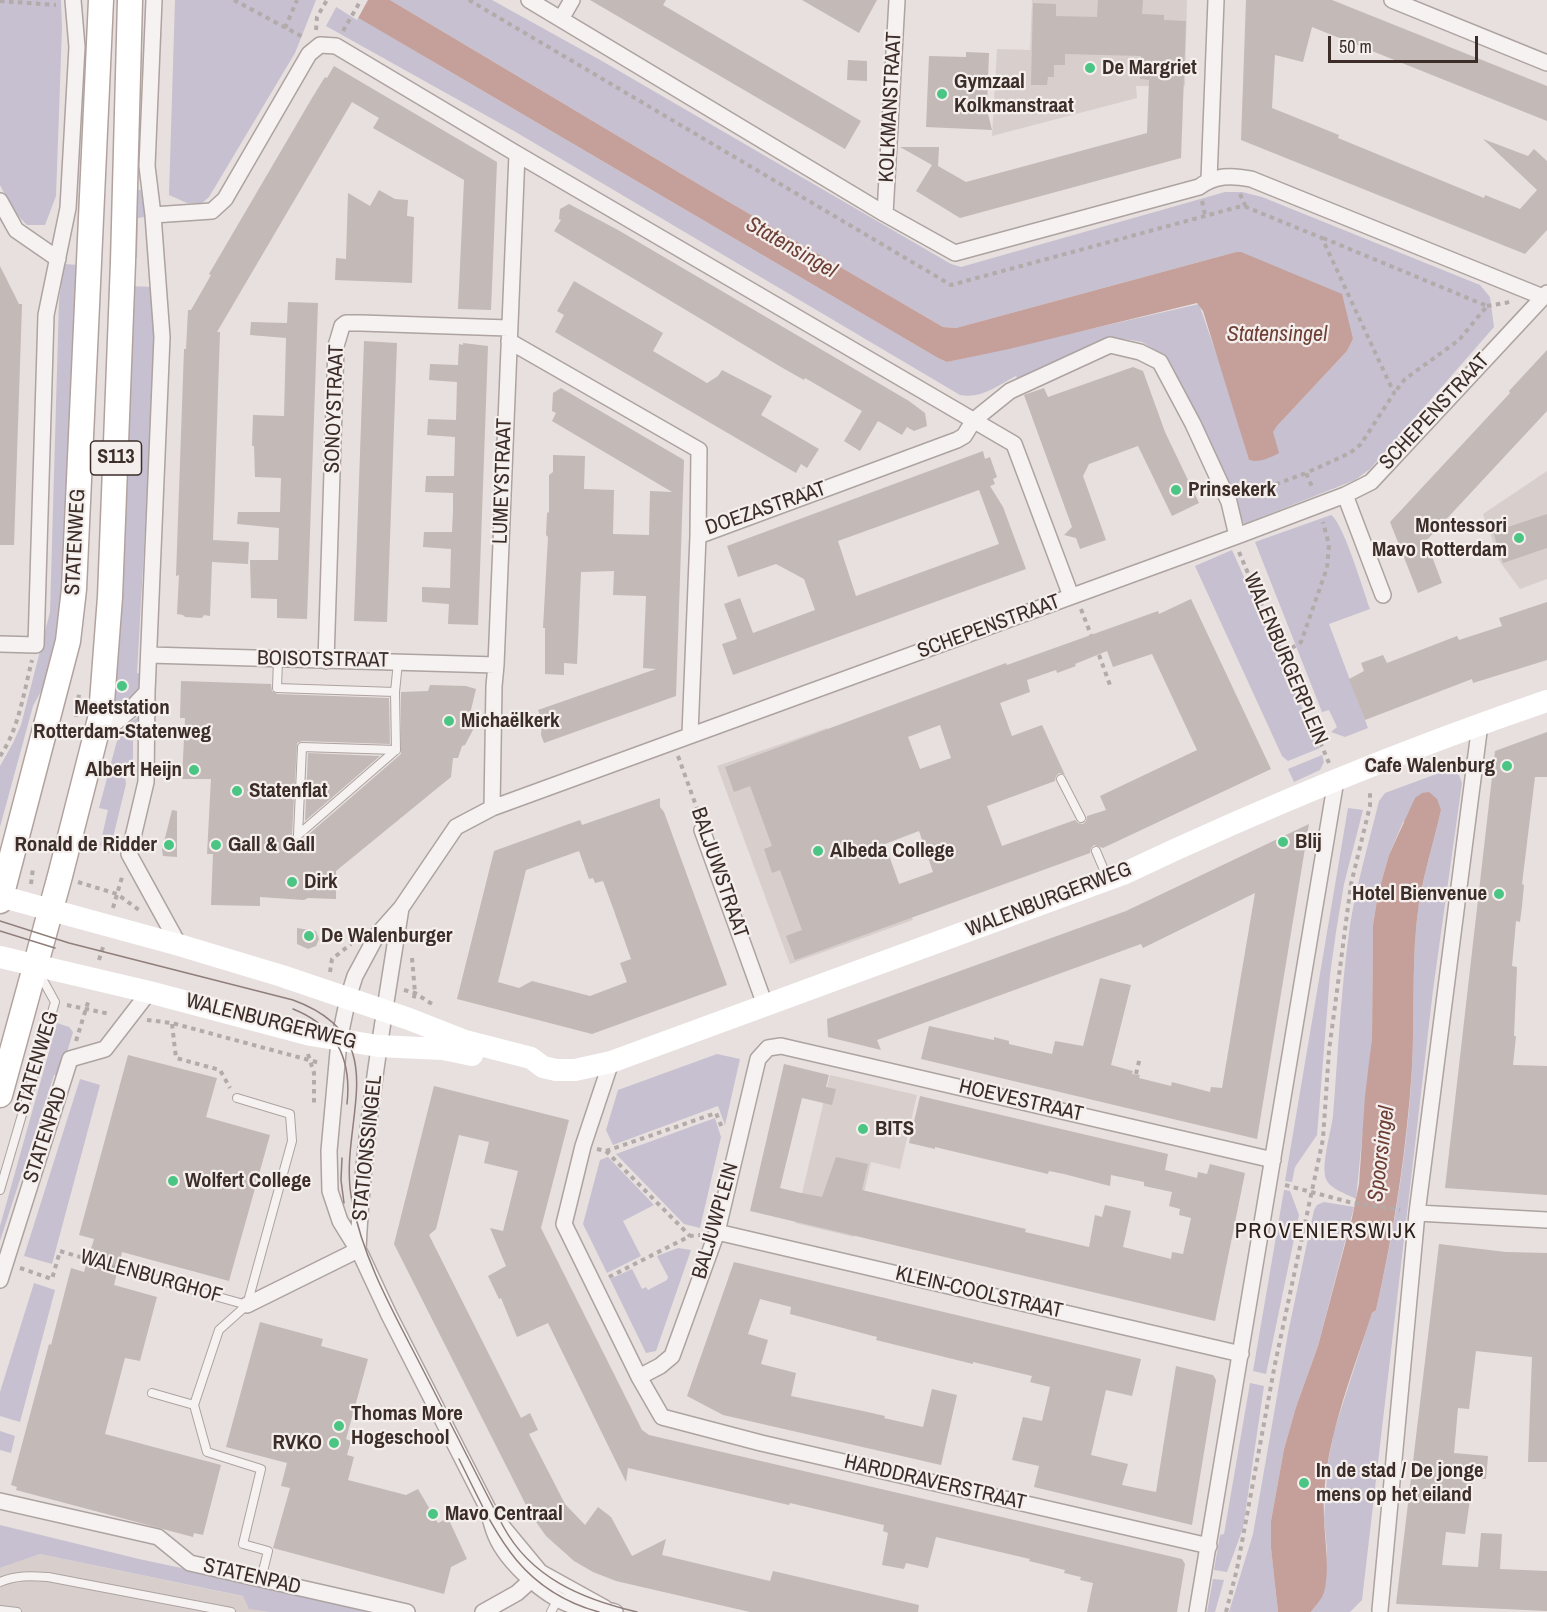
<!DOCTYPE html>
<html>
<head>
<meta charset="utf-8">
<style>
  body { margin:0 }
  #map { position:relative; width:1547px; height:1612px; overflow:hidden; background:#e7e0de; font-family:"Archivo Narrow",sans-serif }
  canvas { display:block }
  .scale { position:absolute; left:1328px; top:36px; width:150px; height:27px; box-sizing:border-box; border:3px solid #3c2d28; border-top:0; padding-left:8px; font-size:18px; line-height:21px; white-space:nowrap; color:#3c2d28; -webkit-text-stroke:4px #f4efed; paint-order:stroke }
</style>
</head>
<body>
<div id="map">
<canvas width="1547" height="1612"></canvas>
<div class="scale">50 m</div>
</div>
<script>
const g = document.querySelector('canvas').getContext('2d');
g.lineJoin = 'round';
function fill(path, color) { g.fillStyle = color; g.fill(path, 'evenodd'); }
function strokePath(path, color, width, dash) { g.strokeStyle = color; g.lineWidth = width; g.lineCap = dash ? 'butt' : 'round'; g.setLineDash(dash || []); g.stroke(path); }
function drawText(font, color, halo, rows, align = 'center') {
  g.font = font + ' "Archivo Narrow",sans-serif'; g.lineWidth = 4.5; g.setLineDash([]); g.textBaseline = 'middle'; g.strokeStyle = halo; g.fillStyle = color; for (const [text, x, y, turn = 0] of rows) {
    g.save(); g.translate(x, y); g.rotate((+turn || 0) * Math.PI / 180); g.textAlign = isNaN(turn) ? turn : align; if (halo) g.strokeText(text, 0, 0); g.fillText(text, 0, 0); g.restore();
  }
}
fill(new Path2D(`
  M1032,0H1187L1185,86H1136L1137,98L992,136L997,49L1030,50Z
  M1547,471V579L1520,589L1500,562L1483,514Z
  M827,728L846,783L859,778L913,920L790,964L717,766Z
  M830,1075L917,1095L900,1169L871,1162L854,1237L795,1223Z
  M40,1554L256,1599L291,1612H0V1568Z`), '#d8cfcc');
fill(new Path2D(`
  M0,0H61L62,28L56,196L45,225H27L14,212L0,185Z
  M175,0H316L295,53L209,197L201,204L187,203L169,195Z
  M340,0L360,18L442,67L938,358L947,362L1199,304L1224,376L1249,460L1252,461L1277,426L1347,351L1353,339L1236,252L956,328L943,327L700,185L390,0H492L602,61L951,264L961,267L1225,192H1242L1262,197L1480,285L1490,297L1494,327L1370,469L1355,480L1244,524L1216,458L1174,374L1160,353L1142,342L1124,339L1105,341L1018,380L1016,376C997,386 981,399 960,395L514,131L326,26Z
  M131,189L141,190L145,217L138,218L137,258H128Z
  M64,264L79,265L62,622L46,682L33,706L0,827V766L13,743L21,725L50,612L59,301Z
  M126,286L155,287L156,335L137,673L145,675L144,685L110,720Z
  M1331,515C1343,522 1364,592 1370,609L1329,624L1368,728L1345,737L1331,732L1337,727L1329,710L1322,712L1255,542Z
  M1232,550L1320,748L1288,761L1282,756L1195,566Z
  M142,714V731H133V768L124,769L126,784L109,854L100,845L108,810L99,808L118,737L126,725Z
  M1322,755L1324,762L1320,770L1294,782L1288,769Z
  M1450,769L1459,775L1462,783L1433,990L1362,1600L1350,1612H1311L1324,1594L1327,1551L1324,1518L1328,1463L1334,1431L1372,1313L1376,1310C1394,1232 1408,1147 1412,1067C1415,1013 1411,957 1419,903C1424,872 1434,841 1441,810L1403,822L1389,855L1378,894L1373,925L1372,1038L1356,1199C1347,1194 1330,1189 1326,1179C1321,1165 1331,1131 1333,1116C1338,1052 1341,988 1350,925C1357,883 1369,842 1379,801L1385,793Z
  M1348,808L1363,810L1344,884L1336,932L1330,975L1317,1135L1295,1167L1292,1182L1285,1181Z
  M57,1023L69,1027L73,1032L60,1076L54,1075L0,1241V1226Z
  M717,1054L740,1059L725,1125L718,1106L613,1145L606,1130L618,1090Z
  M80,1079L100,1085L52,1264L24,1256Z
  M715,1118L721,1137L700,1228L684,1224L616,1154Z
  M608,1157L654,1205L623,1221L641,1256L607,1273L583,1224L600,1160Z
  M1284,1190L1290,1191L1299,1215L1266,1374L1253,1371Z
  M1324,1202L1354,1207L1318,1346L1296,1407L1284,1449L1271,1521V1548L1278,1612H1229L1253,1534L1288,1333L1314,1210L1317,1205Z
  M678,1248L691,1250L656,1351L646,1353L610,1279L632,1269L642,1289L646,1287L648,1290L667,1280L668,1277L657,1256Z
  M34,1283L55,1290L20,1422L0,1416V1392Z
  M1250,1383L1264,1386L1243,1528L1227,1572L1214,1570L1220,1535L1224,1534Z
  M0,1431L15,1436L11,1453L0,1450Z
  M0,1525L139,1559L387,1612H271L249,1609L243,1596L40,1554L0,1568Z
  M1213,1579L1224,1580L1215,1612H1207Z`), '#c6c0d0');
fill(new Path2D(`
  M328,0H390L700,185L943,327L956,328L1236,252H1241L1342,294L1353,339L1347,351L1277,426L1273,432L1279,453C1270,458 1258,463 1249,460L1203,311L1197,303L1009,349L947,362L938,358Z
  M1429,792L1437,799L1441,810C1434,841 1424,872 1419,903C1411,957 1415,1013 1412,1067C1407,1148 1394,1231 1376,1310L1372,1313C1351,1379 1321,1448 1324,1519C1325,1543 1330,1569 1324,1593C1322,1599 1315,1606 1311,1612H1278L1271,1548V1521L1284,1449L1296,1407L1318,1346L1352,1218L1359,1184L1365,1096L1372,1038L1373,925L1378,894L1389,855L1415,798L1422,793Z`), '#c5a09b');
fill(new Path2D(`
  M325,0H368L357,20Z`), '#e7e0de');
fill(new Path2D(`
  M590,0H666L663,5L861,121L845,149Z
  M802,0H877L859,33Z
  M1098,0H1143L1142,14L1164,15V20L1186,21L1181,158L960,218L916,191L932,165L900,147H939L938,166L966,182L1147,133L1149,80L1140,79L1141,56L1065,54V65H1054V77H1048L1047,85H1031L1033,3L1056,4V16L1097,17Z
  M1246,0H1332L1547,86V121L1312,27L1303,62L1275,55L1272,108L1339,135L1338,138L1484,198L1485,195L1520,209L1537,190L1483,139L1528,156L1534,149L1547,161V230L1525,254L1241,140Z
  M966,52L989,53L987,106H986L992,130L926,127L929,56L966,57Z
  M848,60L867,61V81L847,80Z
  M334,66L497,162L491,310L458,309L464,180L373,128L379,118L352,102L217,332H220L213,540L249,542L248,564L212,562L210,616L204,615L202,618L185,617L183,615L177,614L179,575L176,576L184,349H186L188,310H191L211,275L209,274L312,98L325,77L327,78Z
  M379,190L395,199L408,200L407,216L414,217L412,283L335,280L336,258L346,259L348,193L370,206Z
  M569,204L618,230L909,401L925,413L927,426L914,431L907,427L902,435L878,421L860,451L844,441L862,411L805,378L804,380L781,367L554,231L561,220L559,219L560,209Z
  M0,266L19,304H22L14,545H0Z
  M574,281L663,333L653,351L692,374L707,383L718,376L722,370L772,396L761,415L819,449L807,468L801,464L796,473L555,332L564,315L557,311Z
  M288,302L318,303L307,619L277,618V599L251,598L250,560H278L279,528L237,524L238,512H280L281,478L255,477L254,446H252L253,415L284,416L286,338L250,335L251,322L287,323Z
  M364,341L397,343L387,622L354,621Z
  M463,343L488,346L478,625L448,624L449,604L422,602V587L450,588L451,549L423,547L424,532H452L453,511V493L425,492L426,476H454L455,437L427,435L428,419L456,420L457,382L429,380L430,364L458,365L459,344L463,345Z
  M1547,350V411L1426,541L1425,544L1427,543L1442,583L1418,593L1390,522L1510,393L1509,391Z
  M1133,367L1143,371L1165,432L1199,503L1172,516L1138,446L1089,464L1083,476L1106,540L1080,549L1076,538L1064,535L1072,527L1024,395L1044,388L1048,397Z
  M561,388L684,460L676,696L544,743L541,735L542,720L538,710L656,669L643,668L646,596L613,595L614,571L581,572L577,664L564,663V675L545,674V628H543L548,537L546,535L547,513L549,512V475L553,472V455L585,456L584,489L614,490L613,534L649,535L650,491L672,492L552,421L556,413L552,411L553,393Z
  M983,451L985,459L990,457L997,477L993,479L995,484L990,486L1003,507L1026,569L733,675L722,644L737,639L724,604L740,598L753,633L815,610L804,579L776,564L738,577L727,546ZM979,490L999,544L856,596L838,541Z
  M1547,514V548L1503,563L1490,522L1505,518L1508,527Z
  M1191,599L1271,769L1103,848L1094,845L1091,848L1090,853L795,960L786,936L802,930L780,870L772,873L764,849L772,846L750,786L734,792L725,767L1006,663L1007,665L1158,611L1159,614ZM1107,651L1113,667L1152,654L1197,750L1100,796L1106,810L1087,816L1086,821L1083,824L1078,823L1075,820L1002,846L987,806L1055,781L1056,776L1059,773L1065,775L1042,725L1012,736L1000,703L1030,692L1027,680L1056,670L1057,673L1076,666L1075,664ZM940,725L951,758L920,769L908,737ZM919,831L933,872L899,884L885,844Z
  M1547,602V660L1473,683L1472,679L1365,720L1349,679L1364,671L1361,663L1383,655L1387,663L1457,636L1459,640L1502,626L1499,618Z
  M181,681L271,684L272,691L277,694L389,698L390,744L302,741L297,743L292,835L296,841L302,840L401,754V692L428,691L430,685L466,686L476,689L470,714L474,728L465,745L462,746L458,758H453L451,777L336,871V899L308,898L304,900L260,897V906L211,905L213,854H207L211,779H182L185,718H180Z
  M1547,732V777H1535L1522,884L1524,885L1522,906L1520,922L1516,921L1512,966L1517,967L1514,1036H1516L1513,1065L1547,1066V1195L1445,1188L1495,751Z
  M308,753L380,756L305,821Z
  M660,798V807L664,812L727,985L592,1034L457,999L494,851L580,820L582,825ZM579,851L589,879L593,878L595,883L603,881L613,908L631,959L620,963L627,982L590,996L532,981L519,988L498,982L526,870Z
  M172,810L177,811V857L163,856L162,850Z
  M1309,824L1257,1139L921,1059L929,1026L994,1040V1037L1009,1041V1044L1052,1054L1055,1041L1083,1046L1100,978L1131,985L1111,1065L1133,1071L1132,1074L1140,1075L1139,1078L1171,1086L1172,1082L1210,1092L1211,1087L1222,1088L1255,893L1143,948L1141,944L877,1040L881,1050L828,1037L827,1019L1126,911Z
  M297,928L316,931L319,939L316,946L308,949L297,944Z
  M128,1055L217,1078L206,1117L270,1135L229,1281L122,1252L114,1285L157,1297L140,1361L125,1358L105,1434L221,1465L203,1535L194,1533L193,1537L16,1490L17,1487L11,1485L49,1344L51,1345L71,1268L84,1272L94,1239L79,1235Z
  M784,1064L829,1075L826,1087L836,1089L832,1105L802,1098L780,1188L801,1193L822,1197L836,1157L868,1164L862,1190L1026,1229L1025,1232L1089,1247L1095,1215L1102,1217L1105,1205L1131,1211L1123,1247L1171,1259L1172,1252L1183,1254L1191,1218L1179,1215L1180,1209L1169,1206L1172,1192L1144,1186V1182L1111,1175L1110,1186L1064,1174L1049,1171L1048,1174L935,1147V1149L909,1143L920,1096L1168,1154L1165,1170L1197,1178L1198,1172L1207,1174L1210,1164L1245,1173L1215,1321L750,1211Z
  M434,1086L569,1120L541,1228L642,1430L649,1435L1182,1559L1185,1564L1177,1612H1087L1093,1583L1080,1580L1081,1577L1064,1573L1065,1570L1029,1561L1030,1559L936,1537L928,1568L906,1563L904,1569L882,1565L888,1533L883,1531L884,1525L790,1503L789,1505L628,1468L626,1482L548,1323L517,1337L501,1298L499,1299L488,1276L506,1266L490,1228L503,1231L518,1171L484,1163L489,1142L459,1135L436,1229L429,1235L521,1418L530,1413L538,1430L529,1434L565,1504L585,1525L598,1507L611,1517L632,1556L666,1539L662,1555L770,1581L773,1571L919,1605L918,1612H750L616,1581L593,1572L574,1561L546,1536L531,1515L394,1244Z
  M1439,1244L1506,1252L1547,1253V1462H1528L1532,1357L1476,1351L1469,1409L1458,1408L1454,1453L1488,1456L1486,1479H1473L1465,1534L1446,1532L1442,1565L1478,1567L1481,1533L1502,1534L1500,1569L1547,1571V1611L1396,1604Z
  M734,1262L1141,1359L1132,1396L1106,1390L1091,1455L1128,1464L1122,1485L1156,1492L1176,1366L1213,1375L1216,1380L1192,1525L1034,1487L1039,1466L1012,1460L1023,1417L1042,1421L1050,1387L1030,1382L1032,1376L973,1362V1364L876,1340L877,1337L790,1314L791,1307L760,1299L748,1334L768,1340L761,1364L796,1373L791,1396L863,1411L885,1416L884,1418L923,1427L932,1389L957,1395L941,1465L723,1415L687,1396Z
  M260,1322L323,1339L321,1346L368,1359L346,1439L351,1441L347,1455L354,1457L348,1480L406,1495L418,1489L438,1523L448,1518L467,1559L451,1567L444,1594L273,1548L290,1488L281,1486L287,1463L226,1447Z`), '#c3b9b6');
const lane = new Path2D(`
  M278,660L277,688L395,692
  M396,750L302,747L298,835L396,750L395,692L398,662
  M1061,779L1081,818
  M1096,851L1107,877
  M0,1190L55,1002L39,973
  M147,1277L247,1305
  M152,1393L194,1405L219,1330L247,1305L292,1141L290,1114L237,1098
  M194,1405L207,1452L261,1469L243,1544L268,1551L261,1579
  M0,1582C16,1575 31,1576 48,1577L231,1612
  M0,1610L17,1612
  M551,1612L558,1599`);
const street = new Path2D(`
  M154,0L147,166L153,215L162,337L147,692L146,782L129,854L179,945
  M529,0L885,214L955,253L1199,187C1215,175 1231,175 1251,179L1543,297
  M1392,0L1547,63
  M561,19L572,0
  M1209,180L1216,0
  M0,201L16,230L58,259
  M885,214L897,0
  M153,215L212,211L225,199L309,54L320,45L336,46L517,154L1014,444L1071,596
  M509,341L699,450L698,536L690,734
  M1345,495L1383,595
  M698,536L957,440L964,436L974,420L1010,391L1110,345L1140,352L1160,362L1193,424L1229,502L1237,536
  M0,644L36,645L46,315L68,208L77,47L73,0
  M149,655L496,665
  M326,661L336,346L342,326L346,323H361L508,328
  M95,740L129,711L147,692
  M492,808L494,686L496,665L517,154
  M702,830L765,1005
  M611,1062L583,1146L564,1224L639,1377L662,1417L761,1443L1209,1546
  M1417,1213L1547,1220
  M717,1232L1241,1354
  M358,1250C363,1135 383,1021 401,908
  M0,1280L70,1059L105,1049L149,992
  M247,1305L358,1250
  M639,1377L660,1366L672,1356L717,1232L758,1059L768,1048L781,1046L1273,1160
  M0,1501L158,1537L190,1563L407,1612
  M492,1514L540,1572L605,1608
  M1380,1610L1417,1213L1480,724
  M483,1612L517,1593L538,1574
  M615,1612C602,1608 588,1610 574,1606C546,1598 507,1562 496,1536C492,1527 490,1518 488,1509L389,1315L361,1255L340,1221L330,1191L329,1151L339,1041L348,998L355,976L377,935L401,908L456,827L492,808L1237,536L1345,495L1371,482L1547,293
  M1197,1612L1336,780`);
const primary = new Path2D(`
  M0,901L68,641L74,589L101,0
  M0,1095L60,876L101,715L110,597L123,262L130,0`);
strokePath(lane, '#ada3a0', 10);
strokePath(street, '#ada3a0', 18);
strokePath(primary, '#b2a29e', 27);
strokePath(new Path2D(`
  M234,0L303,37
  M469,0L951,285L1238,207H1246L1322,238L1394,393L1361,444L1350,453L1306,473L1313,489
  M0,1L56,5
  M285,28L297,0
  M316,30L317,17L327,0
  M343,31L361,0
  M1240,194L1246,207
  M1202,201L1205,215
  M1323,238L1487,306L1459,340L1405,379L1394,393
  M1487,306L1510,302
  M1242,497L1306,473
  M1239,552L1329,763
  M1081,609L1091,635
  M1284,653L1301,642L1327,568L1329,545L1323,522
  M1099,655L1110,685
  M76,717L79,694
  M0,756C19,729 24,691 32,660
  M678,756L699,814
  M78,882L117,894L139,910
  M31,884L33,868
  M113,908L122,877
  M412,958L415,993L413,1001
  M99,960L104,944
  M330,972L332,959L351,944
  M404,990L415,993L432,1004
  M67,1005L110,1014
  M147,1020L172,1023L320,1063
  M172,1024L176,1058L220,1070L230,1088
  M76,1041L89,999
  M308,1054L314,1073V1103
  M1136,1074L1140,1057
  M597,1149L606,1151L690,1236
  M606,1151L716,1113L723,1130
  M1285,1185L1349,1202L1400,1210
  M20,1268L52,1279L60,1251L137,1274
  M609,1277L690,1236L700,1235
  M1226,1612L1237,1569L1275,1364L1323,1139L1329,1050L1335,1006L1351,884L1370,806V789`), '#b2aba9', 4, [4.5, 4.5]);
strokePath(lane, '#f5f2f1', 8);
strokePath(street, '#f5f2f1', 15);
strokePath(new Path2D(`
  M0,896L179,945L282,976L409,1019L465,1041L531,1058L543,1067L556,1070H575L611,1062L1123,874C1261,809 1403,750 1547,701
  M0,957L149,992L311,1035L378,1046L443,1049L472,1055`), '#fff', 22);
strokePath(primary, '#fff', 24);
strokePath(new Path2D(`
  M0,921L69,943L293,1000C400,1039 336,1123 352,1201C363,1258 391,1308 418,1360C446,1415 474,1470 503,1526C531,1578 582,1599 637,1612
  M0,931L55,948
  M293,1009C336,1026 352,1059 347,1104
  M342,1158L341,1180L344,1203
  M459,1459C494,1529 516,1589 599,1612`), '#8f7e79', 1.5);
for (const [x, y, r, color] of [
  [1090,68,6,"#4ac583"],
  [942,94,6,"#4ac583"],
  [1176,490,6,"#4ac583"],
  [1519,538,6,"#4ac583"],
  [122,686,6,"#4ac583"],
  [449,721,6,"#4ac583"],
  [1507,766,6,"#4ac583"],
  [194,770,6,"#4ac583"],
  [237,791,6,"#4ac583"],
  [1283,842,6,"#4ac583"],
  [169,845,6,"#4ac583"],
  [216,845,6,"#4ac583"],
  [818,851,6,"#4ac583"],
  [292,882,6,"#4ac583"],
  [1499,894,6,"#4ac583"],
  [309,936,6,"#4ac583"],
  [863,1129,6,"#4ac583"],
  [173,1181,6,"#4ac583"],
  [339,1426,6,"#4ac583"],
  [334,1443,6,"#4ac583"],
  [1304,1483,6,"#4ac583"],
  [433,1514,6,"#4ac583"]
]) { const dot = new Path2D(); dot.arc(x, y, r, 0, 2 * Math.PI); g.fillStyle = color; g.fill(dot); strokePath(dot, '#f4efed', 2); }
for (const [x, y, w] of [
  [116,458,51]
]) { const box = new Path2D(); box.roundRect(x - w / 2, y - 17, w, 34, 4.5); g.fillStyle = '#f4efed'; g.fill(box); strokePath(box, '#3c2d28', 1.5); }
drawText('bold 20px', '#3c2d28', null, [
  ["S113",116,458]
]);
drawText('bold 21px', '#3c2d28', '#f4efed', [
  ["De Margriet",1102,68],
  ["Gymzaal",954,82],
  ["Kolkmanstraat",954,106],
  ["Prinsekerk",1188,490],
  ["Montessori",1507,526,"right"],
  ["Mavo Rotterdam",1507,550,"right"],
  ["Meetstation",122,708,"center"],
  ["Rotterdam-Statenweg",122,732,"center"],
  ["Michaëlkerk",461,721],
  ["Cafe Walenburg",1495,766,"right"],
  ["Albert Heijn",182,770,"right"],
  ["Statenflat",249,791],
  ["Blij",1295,842],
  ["Ronald de Ridder",157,845,"right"],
  ["Gall & Gall",228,845],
  ["Albeda College",830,851],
  ["Dirk",304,882],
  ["Hotel Bienvenue",1487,894,"right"],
  ["De Walenburger",321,936],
  ["BITS",875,1129],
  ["Wolfert College",185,1181],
  ["Thomas More",351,1414],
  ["Hogeschool",351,1438],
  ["RVKO",322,1443,"right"],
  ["In de stad / De jonge",1316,1471],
  ["mens op het eiland",1316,1495],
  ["Mavo Centraal",445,1514]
], 'left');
drawText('21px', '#3c2d28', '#f4efed', [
  ["KOLKMANSTRAAT",891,107,-87],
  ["SONOYSTRAAT",335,409,-88],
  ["SCHEPENSTRAAT",1435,412,-47],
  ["LUMEYSTRAAT",503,481,-88],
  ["DOEZASTRAAT",766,509,-19],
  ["STATENWEG",76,542,-87],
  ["SCHEPENSTRAAT",989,627,-20],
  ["WALENBURGERPLEIN",1285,659,67],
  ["BOISOTSTRAAT",323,660,1],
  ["BALJUWSTRAAT",719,873,71],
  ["WALENBURGERWEG",1049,900,-21],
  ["WALENBURGERWEG",271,1022,14],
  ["STATENWEG",37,1063,-73],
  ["HOEVESTRAAT",1021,1101,13],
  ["STATENPAD",46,1135,-72],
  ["STATIONSSINGEL",368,1148,-84],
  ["BALJUWPLEIN",716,1221,-74],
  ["WALENBURGHOF",151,1277,16],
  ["KLEIN-COOLSTRAAT",979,1293,13],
  ["HARDDRAVERSTRAAT",935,1483,13],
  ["STATENPAD",252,1577,13]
]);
drawText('italic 22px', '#6e3f35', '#f4efed', [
  ["Statensingel",791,248,30],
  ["Statensingel",1277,335],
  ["Spoorsingel",1382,1154,-83]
]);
g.letterSpacing = '1.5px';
drawText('22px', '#2d201b', '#f4efed', [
  ["PROVENIERSWIJK",1326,1232]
]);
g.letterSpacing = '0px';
</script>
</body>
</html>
